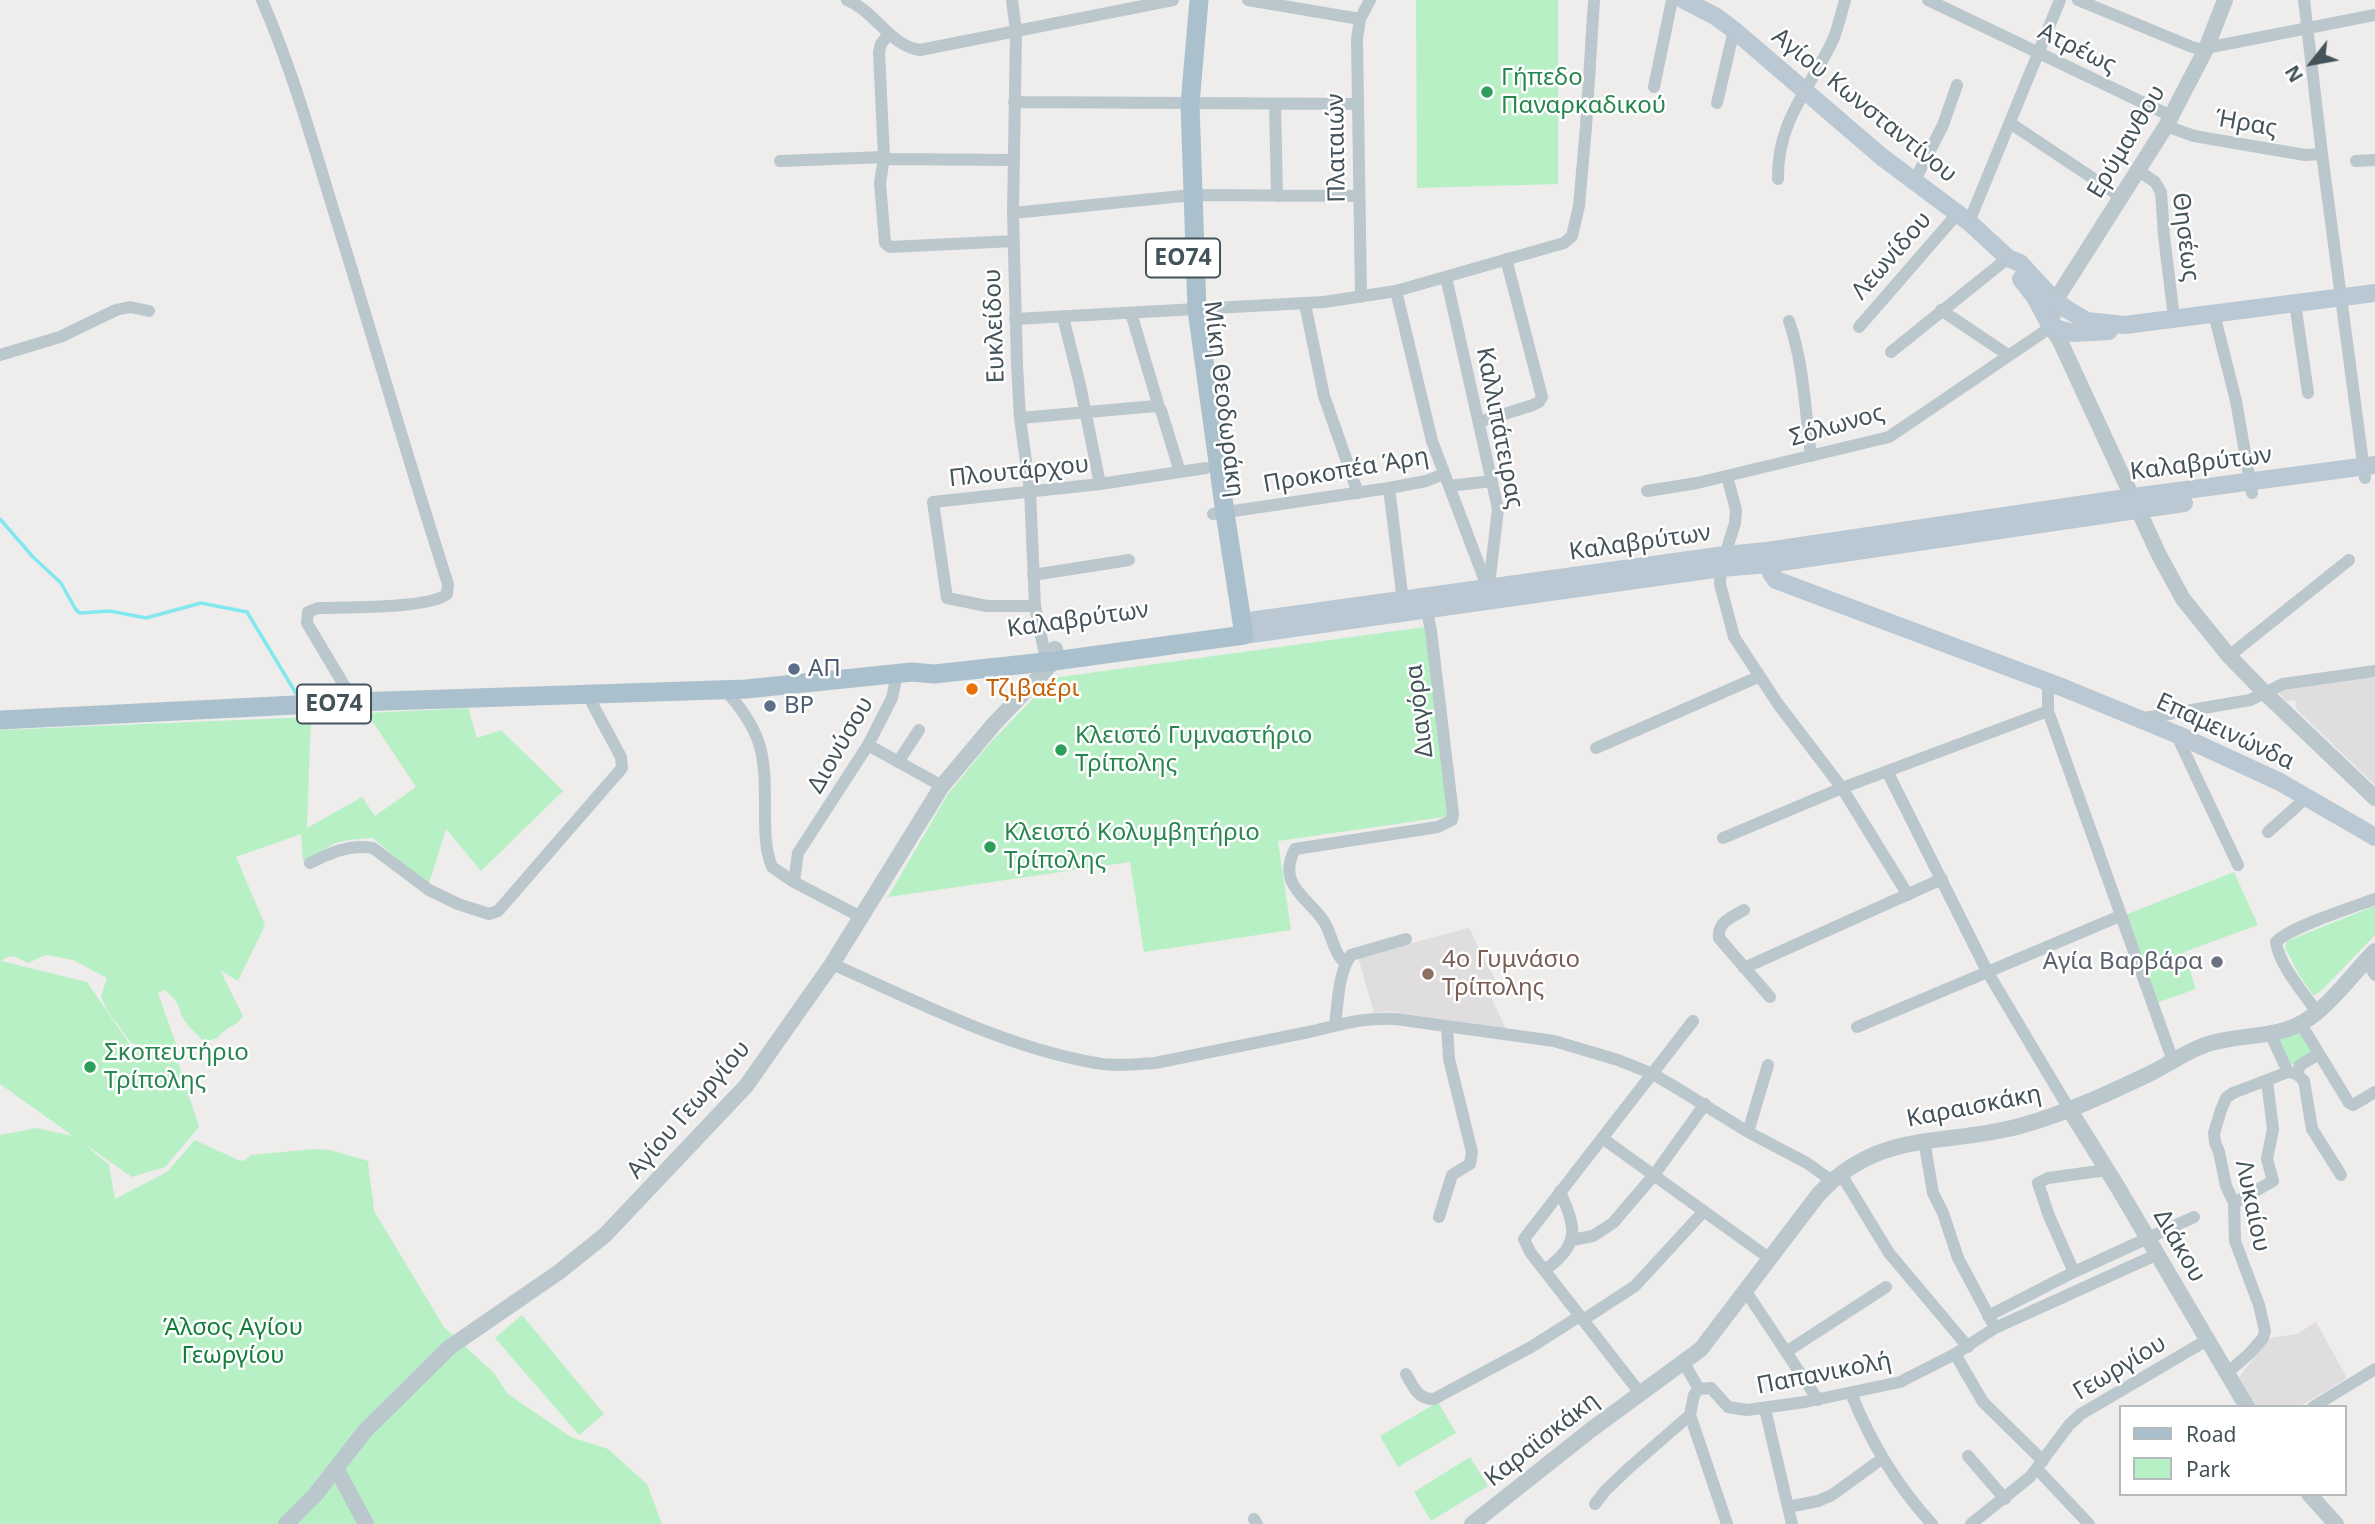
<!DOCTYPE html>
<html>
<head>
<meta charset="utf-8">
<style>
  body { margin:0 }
  #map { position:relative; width:2375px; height:1524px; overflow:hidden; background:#efecec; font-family:"Noto Sans",sans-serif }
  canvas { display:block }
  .legend { position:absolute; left:2119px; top:1405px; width:228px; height:91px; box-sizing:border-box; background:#fff; border:2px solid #b4babd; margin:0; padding:9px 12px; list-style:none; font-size:21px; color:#44535a }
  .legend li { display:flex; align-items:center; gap:14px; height:35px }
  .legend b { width:35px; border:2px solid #b4babd }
  .north { position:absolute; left:2277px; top:28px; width:70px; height:70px; -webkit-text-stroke:5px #fff; paint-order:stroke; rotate:239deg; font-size:19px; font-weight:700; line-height:28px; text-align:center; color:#44535a }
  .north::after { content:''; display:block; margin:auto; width:24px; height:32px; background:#44535a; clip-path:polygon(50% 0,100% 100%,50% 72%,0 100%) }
</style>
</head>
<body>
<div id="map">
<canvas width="2375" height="1524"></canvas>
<ul class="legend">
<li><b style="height:9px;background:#aac1cd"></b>Road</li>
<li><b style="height:19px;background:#b7f0c5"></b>Park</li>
</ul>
<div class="north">N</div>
</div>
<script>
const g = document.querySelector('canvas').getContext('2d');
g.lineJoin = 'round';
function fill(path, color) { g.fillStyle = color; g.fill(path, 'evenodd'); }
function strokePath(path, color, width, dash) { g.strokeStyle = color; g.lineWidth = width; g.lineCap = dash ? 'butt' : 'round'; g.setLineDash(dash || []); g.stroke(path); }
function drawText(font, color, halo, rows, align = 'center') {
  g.font = font + ' "Noto Sans",sans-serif'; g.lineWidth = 5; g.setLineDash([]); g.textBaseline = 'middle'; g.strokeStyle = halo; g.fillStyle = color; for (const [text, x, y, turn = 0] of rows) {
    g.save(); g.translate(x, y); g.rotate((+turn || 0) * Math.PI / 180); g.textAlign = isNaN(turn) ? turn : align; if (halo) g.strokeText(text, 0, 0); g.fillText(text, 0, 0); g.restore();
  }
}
fill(new Path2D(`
  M2375,677V785L2296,709L2295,700L2286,701L2277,691Z
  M1469,928L1501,991L1491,997L1506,1029L1388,1011L1374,1013L1358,957Z
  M2316,1322L2347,1378L2299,1407H2256L2239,1377L2270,1338L2297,1334Z`), '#e0dddf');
fill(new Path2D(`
  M1416,0H1558V184L1417,188Z
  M1425,627L1451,816L1278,841L1291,930L1144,952L1130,862L888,897L948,794L991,742L1053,678Z
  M468,708L477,738L501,730L563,791L481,871L446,829L429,883L411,871L373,838L348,840L335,843L303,861L301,834L236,857L265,925L238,981L220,970L243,1016C236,1027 226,1026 218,1038L203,1042C199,1034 192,1031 187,1024C175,1009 185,1005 164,990L158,993L177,1047H147L131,1043L106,1008L101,996L107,978L73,960L46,955L28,963C17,957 11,953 1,961L87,982L131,1046L174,1050L199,1127L165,1167L132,1177L83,1143L109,1165L115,1199L167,1172L195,1140L238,1160L244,1161L251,1155L314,1149L330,1150L368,1161C369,1178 373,1194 374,1211L444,1327L494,1373L508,1394L571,1437L608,1449L647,1484L662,1524H0V1135L36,1128L73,1136L0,1084V730L311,717L307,828L362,797L375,816L416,787L367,713Z
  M2234,872L2258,925L2184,952L2196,989L2156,1003L2125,915Z
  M2375,906V935L2325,987L2317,994L2313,995L2298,973L2285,947L2287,941Z
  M2301,1031L2313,1053L2294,1065L2291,1064L2279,1042L2282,1037Z
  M522,1315L604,1414L579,1435L495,1338Z
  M1438,1402L1456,1433L1398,1467L1380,1436Z
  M1470,1457L1488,1486L1431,1521L1414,1492Z`), '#b7f0c5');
strokePath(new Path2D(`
  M0,519L33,557L61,583L76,610L80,613L110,611L146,618L201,603L247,612L297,695`), '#82e8ef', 3.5);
strokePath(new Path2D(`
  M262,0C292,69 312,140 334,212C373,336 408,461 448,584L447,594C429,609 344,607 318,608L308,612L307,623L354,702
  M847,0C875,11 889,45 920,50L1173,0
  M1012,0L1016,31L1013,213L1017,365L1020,418L1030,491L1035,606L1044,650
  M1248,0L1360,19
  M1928,0L2171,116
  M2078,0L2192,47L2201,49L2375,15
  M2304,0L2322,154L2365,478
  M889,33L881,44L879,52L884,157L880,183L885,243L890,247L1014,241
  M1654,87L1672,0
  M1014,102L1357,104
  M1717,103L1734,30
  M1275,104L1277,196
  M2010,123L2121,197
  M2166,126L2194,136L2305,155L2322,154
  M884,159L1014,160
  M780,161L884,157
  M2356,161L2375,160
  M2139,171L2155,182L2161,192L2164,236L2174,318
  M1778,179C1777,121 1809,90 1832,42C1838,29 1841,14 1845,0
  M1914,182L1943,125L1957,85
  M1013,213L1192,195L1359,196
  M1969,222L2060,0
  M1446,277L1498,509L1489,585
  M1396,291L1432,441L1490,594
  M1361,297L1357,39L1360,19L1370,0
  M2295,303L2308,393
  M1305,304L1324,396L1358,493
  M1941,310L2008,355
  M1131,313L1159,407
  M2214,314L2236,401L2252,493
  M1063,317L1080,385L1100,484
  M1015,319L1324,302L1396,291L1564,243L1572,236L1579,206L1586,127L1594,0
  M1789,321C1804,364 1805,411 1811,456
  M1859,327L1958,213
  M1891,352L2008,258
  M0,355L60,337L116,310L130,307L149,311
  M1020,418L1156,406L1161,410L1180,472
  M1479,422L1533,405L1539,402L1542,397L1506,259
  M1727,476L1736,510L1735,523L1721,568L1720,584L1734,637L1778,704L1842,788L1908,895
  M1449,486L1492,481
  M1389,488L1403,601
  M1647,491L1697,483L1889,437L2051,327
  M1213,514L1389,488L1426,481L1444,474
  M1033,575L1129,560
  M1035,606H987L947,598L933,502L1100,484L1206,468
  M2229,656L2349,560
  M2048,683V711L2173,1061
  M725,690C765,734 765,756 765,814C765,831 765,850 772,867L794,882L861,917
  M2139,719L2250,700L2283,684L2375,671
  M2176,734L2238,865
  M868,745L942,786
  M1596,748L1758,677
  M898,762L919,730
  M1887,771L1987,971L2069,1109
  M2268,832L2306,798
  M1723,838L1842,788L2048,711
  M310,863C330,853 349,844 373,848L429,890L458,904L489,914L498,911L622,768L621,757L587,694
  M794,882L798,853L868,745L892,698L897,674
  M1744,910C1732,917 1717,922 1719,938L1770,997
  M2366,960L2375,975
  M1346,963C1335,956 1332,937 1326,925C1312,899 1275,887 1295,849L1438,827L1452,820L1453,814L1431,631L1425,601
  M832,964C917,1001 1003,1047 1096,1063C1115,1067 1135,1064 1155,1063C1205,1053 1255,1043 1304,1033C1339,1026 1358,1017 1396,1019L1554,1041L1618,1060L1653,1074L1675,1087L1748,1132L1807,1163L1832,1181
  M1744,968L1942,879
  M2317,1012C2304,994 2278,963 2276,942C2290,927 2353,907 2375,899
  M2301,1024L2349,1103L2353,1105L2375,1092
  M1335,1025C1338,1003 1338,973 1351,955L1406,939
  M1857,1027L2120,916
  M2270,1033L2288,1072L2297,1074L2304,1081L2312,1129L2341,1175
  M2297,1074L2300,1065L2319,1054
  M1748,1132L1768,1065
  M1602,1138L1769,1258
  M1924,1140L1933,1193L1943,1213L1958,1258L1992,1322
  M1841,1174L1889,1253L1968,1347
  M2234,1203L2273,1181L2267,1159L2273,1129L2267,1081
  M1439,1217L1452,1175L1470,1164L1472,1152L1449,1059L1447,1027
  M1572,1240L1593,1236L1613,1223L1654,1175L1705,1104
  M1545,1270C1581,1243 1576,1229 1560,1191
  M2074,1272L2049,1216L2038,1183L2048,1178L2107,1170
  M1745,1290L1818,1400
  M1988,1316L2074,1272L2194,1217
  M1583,1320L1635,1286L1704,1211
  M1786,1352L1886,1287
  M1955,1354L1983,1402L2043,1461
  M1684,1363L1699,1389
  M2227,1373L2250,1353L2263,1338L2265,1331L2259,1305L2235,1241L2234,1203L2226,1186L2219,1152L2215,1142L2214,1133L2221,1110L2226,1098L2233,1093L2288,1072
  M1406,1374C1413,1386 1418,1400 1434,1399L1531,1347L1580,1316
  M1699,1389L1711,1388L1728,1407L1747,1410L1805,1402L1900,1382L1955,1354L1995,1328L2158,1254
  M1640,1393L1530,1252L1524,1239L1693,1021
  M1851,1393C1870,1441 1897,1486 1932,1524
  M2313,1407L2375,1369
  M1765,1409L1792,1524
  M1690,1415L1727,1524
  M1968,1456L2005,1499
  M2037,1469L2089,1524
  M1595,1504L1605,1491L1629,1468L1690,1415L1694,1395L1699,1389
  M1788,1507L1818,1501L1832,1495L1883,1458
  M1254,1519L1257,1524
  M1971,1524L2030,1477L2069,1425L2081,1414L2207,1340`), '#bac7cd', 12);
strokePath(new Path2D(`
  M2051,327L2060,341L2159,555L2183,599L2229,656L2265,693L2375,798
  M2051,327L2055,301L2166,126L2206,49L2225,0
  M2069,1109L2117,1186L2247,1407
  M336,1468L366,1524
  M2309,1494L2336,1524
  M286,1524L315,1495L365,1431L450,1347L559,1272L605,1235L746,1086L832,964L942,786L994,724L1054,661L1056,655L1055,649
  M1472,1524L1592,1429L1701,1349L1818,1195C1880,1128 1943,1147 2020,1126C2064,1114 2107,1094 2149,1074C2168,1065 2185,1052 2205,1045C2238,1033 2278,1040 2308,1019C2331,1004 2355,971 2375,951`), '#bac7cd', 16);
strokePath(new Path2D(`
  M1684,0L1715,16L1734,30L1882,157L1969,222L2008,258L2020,263L2055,301L2068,310L2087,321L2125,325L2375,293
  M2021,279L2035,297L2051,327L2073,333L2109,331
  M1767,555L1771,573L1776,580L2064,688L2176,734L2280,782L2375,837
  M1242,622L1725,555L1767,551L2133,497L2375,465
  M1244,635L1721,568L1768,564L2184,503`), '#b9c8d2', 18);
strokePath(new Path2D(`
  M0,720L354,702L746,689L912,672L934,674L1054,661L1244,635L1225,513L1197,310L1190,104L1199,0`), '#aac1cd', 19);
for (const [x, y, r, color] of [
  [1487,92,7,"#2e9e5b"],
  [794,669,7,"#5c6f8a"],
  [972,689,7,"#e8710a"],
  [770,706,7,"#5c6f8a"],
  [1061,750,7,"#2e9e5b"],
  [990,847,7,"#2e9e5b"],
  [2217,962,7,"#6b7280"],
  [1428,974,7,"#8d6e63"],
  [90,1067,7,"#2e9e5b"]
]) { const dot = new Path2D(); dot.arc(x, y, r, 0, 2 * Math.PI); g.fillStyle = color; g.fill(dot); strokePath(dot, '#fff', 2.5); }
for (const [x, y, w] of [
  [1183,258,74],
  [334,704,74]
]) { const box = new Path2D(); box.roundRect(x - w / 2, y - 19.5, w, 39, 5); g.fillStyle = '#fff'; g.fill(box); strokePath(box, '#44535a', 2); }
drawText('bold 23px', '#44535a', null, [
  ["ΕΟ74",1183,258],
  ["ΕΟ74",334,704]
]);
drawText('24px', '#44535a', '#fff', [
  ["Ατρέως",2077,49,26],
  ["Αγίου Κωνσταντίνου",1864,106,39],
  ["Ήρας",2246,124,10],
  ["Ερύμανθου",2127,142,-59],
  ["Πλαταιών",1337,148,-91],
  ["Θησέως",2185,237,83],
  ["Λεωνίδου",1892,256,-49],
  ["Ευκλείδου",995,326,-92],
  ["Μίκη Θεοδωράκη",1223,399,83],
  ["Σόλωνος",1837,426,-16],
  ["Καλλιπάτειρας",1499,428,79],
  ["Καλαβρύτων",2201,464,-7],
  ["Προκοπέα Άρη",1346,471,-10],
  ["Πλουτάρχου",1019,472,-6],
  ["Καλαβρύτων",1640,543,-8],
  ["Καλαβρύτων",1078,620,-8],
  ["Διαγόρα",1420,711,-97],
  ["Επαμεινώνδα",2225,732,25],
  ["Διονύσου",841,745,-60],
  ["Καραισκάκη",1974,1107,-11],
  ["Αγίου Γεωργίου",689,1110,-49],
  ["Λυκαίου",2252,1206,78],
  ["Διάκου",2179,1246,60],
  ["Γεωργίου",2120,1368,-31],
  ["Παπανικολή",1824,1374,-11],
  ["Καραϊσκάκη",1542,1440,-38]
]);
drawText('24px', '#27864d', '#fff', [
  ["Γήπεδο",1501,78],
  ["Παναρκαδικού",1501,106],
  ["Κλειστό Γυμναστήριο",1075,736],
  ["Τρίπολης",1075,764],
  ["Κλειστό Κολυμβητήριο",1004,833],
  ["Τρίπολης",1004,861],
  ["Σκοπευτήριο",104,1053],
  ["Τρίπολης",104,1081]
], 'left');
drawText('24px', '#4e5e75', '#fff', [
  ["ΑΠ",808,669],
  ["BP",784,706]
], 'left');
drawText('24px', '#c56008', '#fff', [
  ["Τζιβαέρι",986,689]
], 'left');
drawText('24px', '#785e54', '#fff', [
  ["4ο Γυμνάσιο",1442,960],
  ["Τρίπολης",1442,988]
], 'left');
drawText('24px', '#5b616d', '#fff', [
  ["Αγία Βαρβάρα",2203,962]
], 'right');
drawText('24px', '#127e39', '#fff', [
  ["Άλσος Αγίου",233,1328],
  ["Γεωργίου",233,1356]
]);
</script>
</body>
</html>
